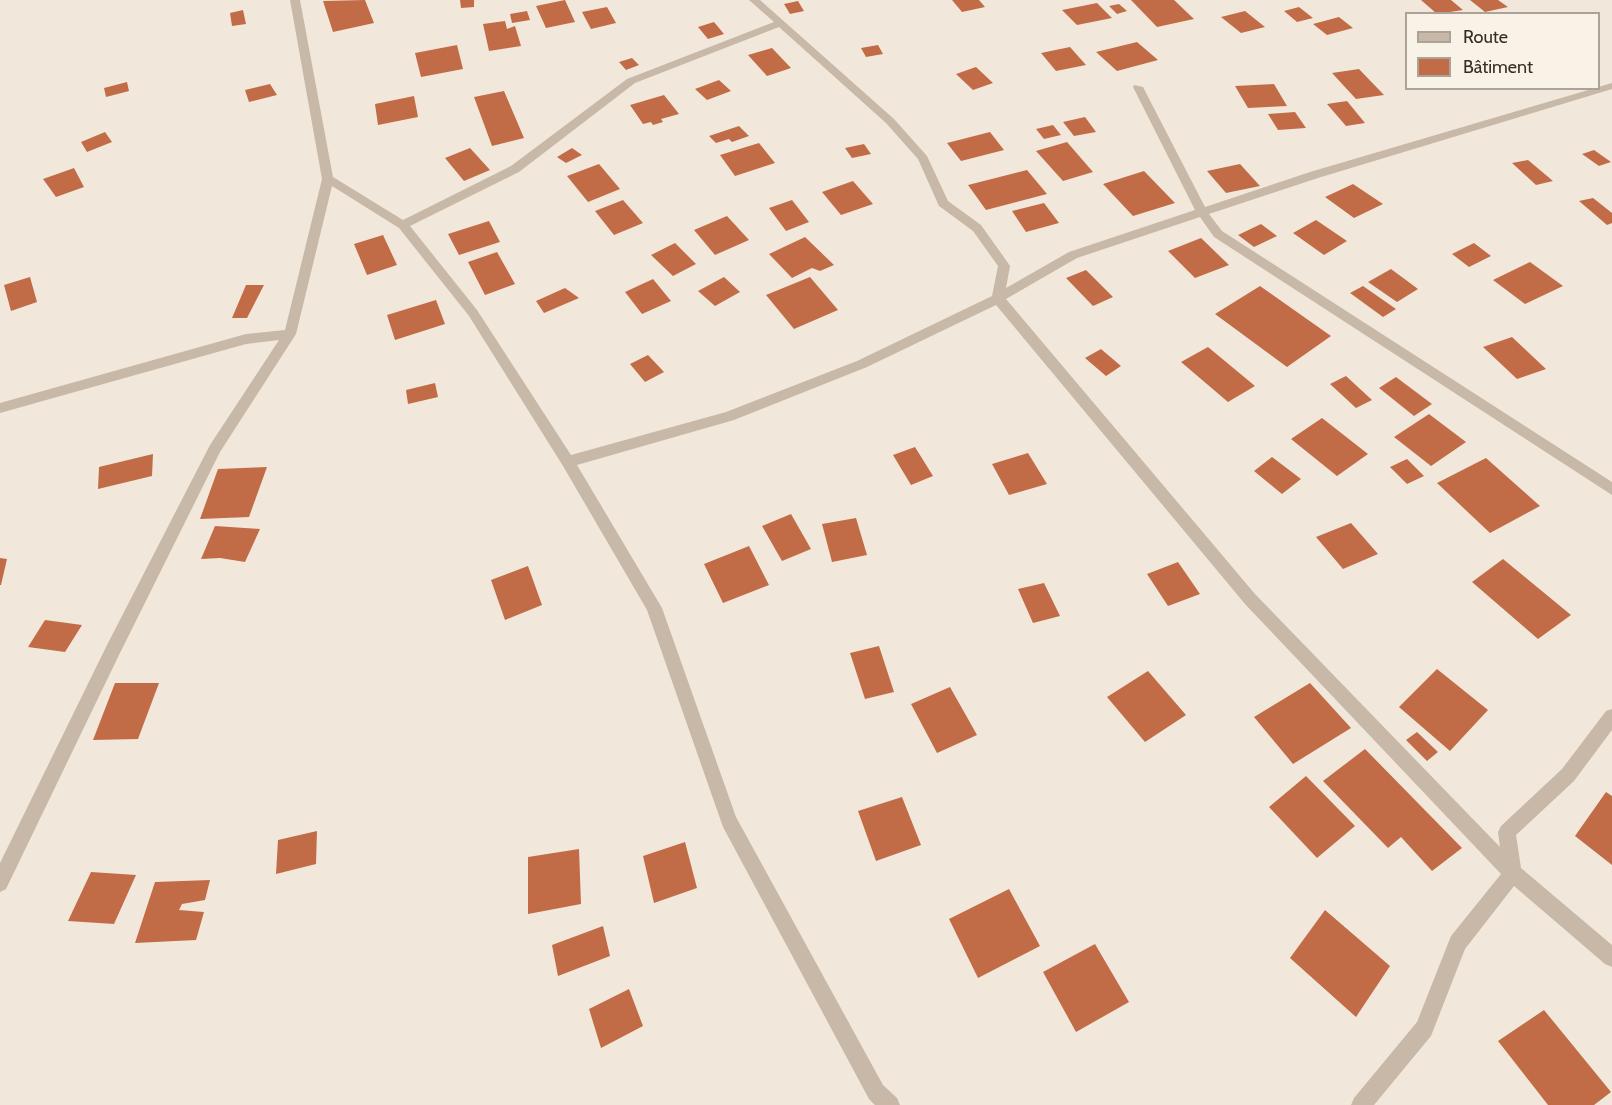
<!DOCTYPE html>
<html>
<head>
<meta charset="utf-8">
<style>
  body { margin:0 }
  #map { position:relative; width:1612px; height:1105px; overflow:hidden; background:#f1e8db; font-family:Cabin,sans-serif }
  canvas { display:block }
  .legend { position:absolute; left:1405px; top:12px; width:195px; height:78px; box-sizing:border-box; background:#f9f2e7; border:2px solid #aba39a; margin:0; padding:8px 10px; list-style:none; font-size:18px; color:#352d27 }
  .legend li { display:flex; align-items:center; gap:12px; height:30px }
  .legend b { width:30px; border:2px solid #aba39a }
</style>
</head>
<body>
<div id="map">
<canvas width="1612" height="1105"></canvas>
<ul class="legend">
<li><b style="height:8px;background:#c8b8a7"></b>Route</li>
<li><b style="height:16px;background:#c26c47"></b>Bâtiment</li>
</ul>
</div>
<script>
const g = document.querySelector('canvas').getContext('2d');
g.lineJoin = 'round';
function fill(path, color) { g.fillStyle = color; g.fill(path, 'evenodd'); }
fill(new Path2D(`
  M365,0L374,23L333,32L323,1Z
  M460,0H474V7L461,8Z
  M565,0L575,22L546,28L536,6Z
  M952,0H979L985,7L962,12Z
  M1131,0H1174L1194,19L1157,27Z
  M1421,0H1451L1463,10L1437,14Z
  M1470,0H1498L1508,7L1485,12Z
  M798,1L804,11L790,14L784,4Z
  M1097,3L1112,18L1077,25L1062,10Z
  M1119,4L1127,11L1117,14L1109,6Z
  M607,7L616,23L591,29L582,12Z
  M1299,7L1313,18L1297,22L1284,11Z
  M243,10L246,24L232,26L230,13Z
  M527,11L530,20L512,23L510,14Z
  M1245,11L1265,27L1241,33L1221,17Z
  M1339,17L1353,28L1327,35L1313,24Z
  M505,21L507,29L515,26L521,46L489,51L483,24Z
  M714,22L724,34L708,39L698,27Z
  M1137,42L1158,60L1117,71L1096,52Z
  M457,45L463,69L421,77L415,53Z
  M878,45L883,54L866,57L861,48Z
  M1070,47L1086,65L1056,71L1041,53Z
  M772,48L791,68L767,76L748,55Z
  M632,58L639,65L626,70L619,62Z
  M976,67L993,83L973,90L956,74Z
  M1359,69L1384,95L1356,99L1332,73Z
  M719,80L731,91L707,100L695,89Z
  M127,82L129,91L106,97L104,88Z
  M270,84L277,95L249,102L245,90Z
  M1274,84L1287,106L1248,108L1235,86Z
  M504,91L524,138L492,146L474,97Z
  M664,95L679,114L661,119L663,122L653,125L651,122L643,124L630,105Z
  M414,96L418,117L378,125L375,104Z
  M1347,101L1365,123L1346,126L1327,104Z
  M1295,112L1306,128L1278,130L1268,114Z
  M1085,117L1096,132L1074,136L1063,122Z
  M1053,125L1061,135L1044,139L1036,129Z
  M739,126L749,136L732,142L729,139L716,143L709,136Z
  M105,132L112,142L87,152L81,142Z
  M990,132L1004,150L961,161L947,143Z
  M1067,142L1093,172L1063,181L1036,151Z
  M759,143L775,163L735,176L720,155Z
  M864,144L871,154L852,158L845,148Z
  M470,148L490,170L464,181L445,158Z
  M572,148L582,155L566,163L557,157Z
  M1594,150L1611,162L1599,166L1582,154Z
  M1528,160L1553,181L1536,185L1512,163Z
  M599,164L620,189L588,202L567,176Z
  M1240,164L1260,186L1226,193L1207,171Z
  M74,168L84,187L56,197L43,179Z
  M1027,170L1047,194L986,210L968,185Z
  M1144,171L1175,203L1133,216L1103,184Z
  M853,181L873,204L841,215L822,192Z
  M1353,184L1383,204L1354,218L1325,197Z
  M1593,198L1612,213V223L1607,225L1579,201Z
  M623,200L643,223L614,235L595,211Z
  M792,200L809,222L786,231L769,208Z
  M1044,203L1059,223L1026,232L1012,211Z
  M727,216L749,240L715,255L694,230Z
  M1316,220L1347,241L1324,255L1293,233Z
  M489,221L500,242L459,255L448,234Z
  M1261,224L1277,236L1254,247L1238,235Z
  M383,235L397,265L367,275L354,244Z
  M805,237L834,265L820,271L812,268L792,278L769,254Z
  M1201,238L1229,265L1195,278L1168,251Z
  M675,243L696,264L673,276L651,255Z
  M1474,243L1491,256L1469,267L1452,254Z
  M497,252L515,284L485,295L468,262Z
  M1530,262L1563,286L1525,304L1493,280Z
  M1391,269L1410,283L1418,289L1397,302L1368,282Z
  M1086,270L1113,297L1093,306L1066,278Z
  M30,277L37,302L11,311L4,285Z
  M724,277L740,292L715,306L698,291Z
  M810,277L838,310L794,329L766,295Z
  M653,279L671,301L642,314L625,292Z
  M246,285H264L247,318H232Z
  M1260,286L1331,336L1287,367L1215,314Z
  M1363,286L1396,309L1383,317L1350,293Z
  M565,288L579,298L544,313L536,301Z
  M436,300L445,324L395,340L387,315Z
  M1512,337L1546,369L1517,379L1483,347Z
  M1208,347L1255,386L1228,402L1181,362Z
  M1101,349L1121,366L1106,376L1085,358Z
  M648,355L664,372L645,382L630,364Z
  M1346,376L1372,400L1356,408L1330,384Z
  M1396,377L1432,404L1414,416L1379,388Z
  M435,383L438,397L408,404L406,390Z
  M1429,414L1466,442L1431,466L1394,437Z
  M1322,418L1368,454L1337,476L1291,439Z
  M915,447L933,476L911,485L893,455Z
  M1028,453L1047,484L1009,495L992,464Z
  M153,454L152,476L98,489L99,467Z
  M1272,457L1301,479L1282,494L1254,471Z
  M1486,458L1540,506L1490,533L1437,483Z
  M1407,459L1424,476L1407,484L1390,467Z
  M267,467L249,517L200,519L218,469Z
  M791,514L811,549L782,561L762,526Z
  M856,518L867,555L832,562L822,524Z
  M1351,523L1378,554L1343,569L1316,537Z
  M215,526L260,529L245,562L220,558L201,559Z
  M749,546L769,585L723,603L704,564Z
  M0,558L7,559L1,585H0Z
  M1503,559L1571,615L1538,639L1472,582Z
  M1178,562L1200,594L1168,606L1147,574Z
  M528,566L542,605L505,620L491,580Z
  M1044,583L1060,616L1033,623L1018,589Z
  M45,620L82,625L65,652L28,647Z
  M879,646L894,692L865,699L850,653Z
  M1437,669L1488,710L1450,751L1399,707Z
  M1148,671L1186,715L1145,742L1107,697Z
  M115,683H159L138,739L93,740Z
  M1310,683L1351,728L1293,764L1254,717Z
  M950,687L977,735L937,753L911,704Z
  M1417,732L1438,752L1427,761L1406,740Z
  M1365,749L1462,848L1432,871L1401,837L1388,848L1323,781Z
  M1306,776L1355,826L1317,858L1269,807Z
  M1606,792L1612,796V865L1575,836Z
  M902,797L921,845L876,861L858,811Z
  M317,831L316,864L276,874L278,840Z
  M685,842L697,888L654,903L643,856Z
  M579,849L581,904L528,914V857Z
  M91,872L136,875L114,924L68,921Z
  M210,880L205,900L182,904L179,910L204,912L196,940L135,943L155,882Z
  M1009,889L1040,946L978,978L949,919Z
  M1325,910L1390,966L1356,1017L1290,958Z
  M603,926L610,956L558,976L552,945Z
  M1095,944L1129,1002L1076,1032L1043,972Z
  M629,989L643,1026L601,1048L589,1009Z
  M1544,1010L1611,1092L1594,1105H1548L1498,1041Z`), '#c26c47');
fill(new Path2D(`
  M290,0H300L333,177L403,220L511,166L627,79L774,22L749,0H760L894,119L927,156L948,201L981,225L1008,263L1010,266L1006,288L1069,252L1195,210L1133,87L1134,85L1143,87L1205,207L1310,172L1612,83V89L1318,178L1209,214L1222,231L1612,482V495L1214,237L1200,217L1077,258L1006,299L1255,594L1500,847L1498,832L1501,826L1562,769L1606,711L1612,709V730L1574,781L1516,835L1521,868L1612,945V967L1605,964L1514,886L1465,949L1431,1036L1374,1105H1351L1354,1098L1417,1022L1451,936L1501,874L1245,604L996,305L867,367L734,420L577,465L662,608L736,817L883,1085L897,1098L900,1105H875L869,1099L723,827L647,610L563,466L469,316L399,228L332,186L296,334L220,452L119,655L6,889L0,892V863L107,645L210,445L279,340L246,344L0,413V403L246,334L285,330L322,179ZM779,27L886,123L918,159L939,206L973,231L998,266L992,296L857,361L726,412L571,455L477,310L410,226L519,172L635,83Z`), '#c8b8a7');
</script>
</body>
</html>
